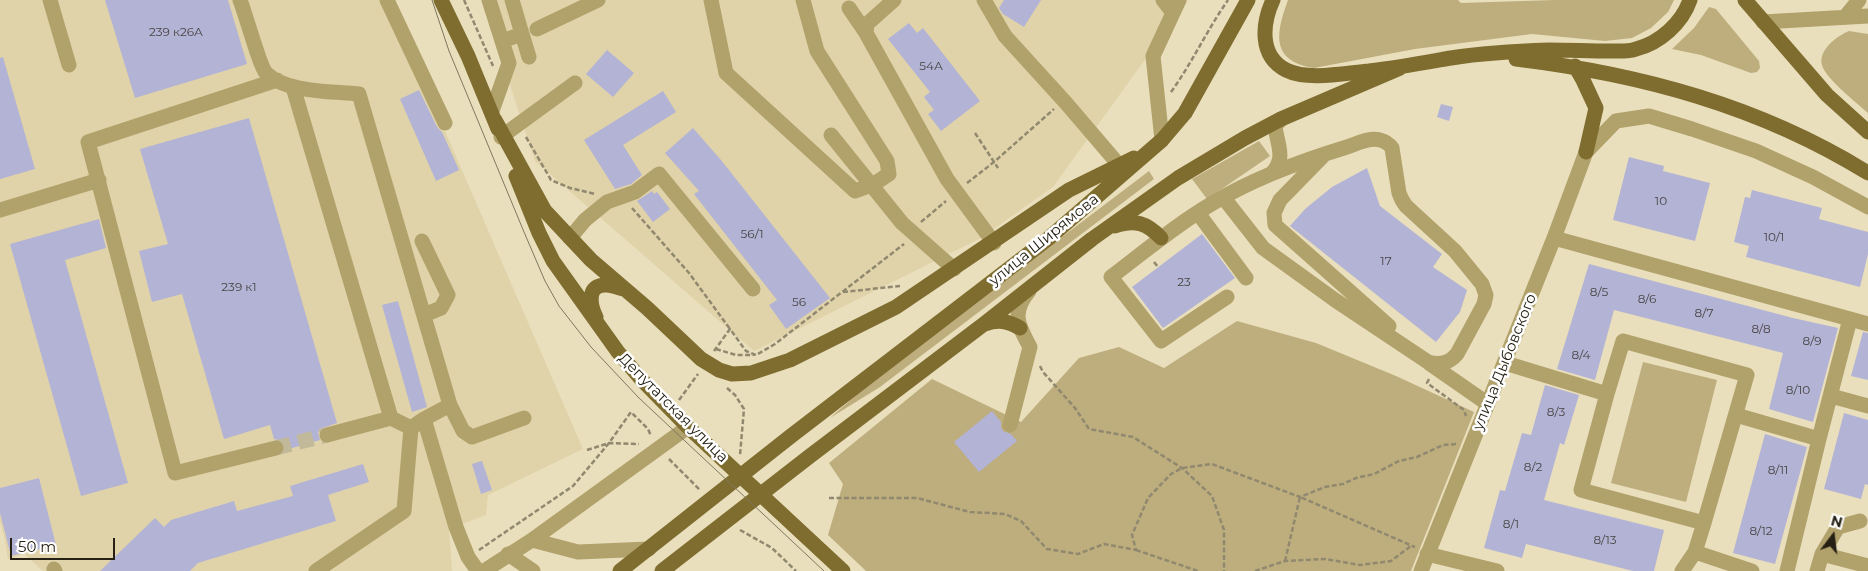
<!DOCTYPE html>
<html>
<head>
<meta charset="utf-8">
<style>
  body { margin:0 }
  #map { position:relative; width:1868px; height:571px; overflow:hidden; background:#e9dfbc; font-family:Montserrat,sans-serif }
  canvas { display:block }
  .north { position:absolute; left:1808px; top:511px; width:50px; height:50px; -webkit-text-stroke:4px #fff; paint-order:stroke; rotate:15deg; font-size:14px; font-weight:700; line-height:20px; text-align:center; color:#252013 }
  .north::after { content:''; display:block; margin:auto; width:18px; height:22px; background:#252013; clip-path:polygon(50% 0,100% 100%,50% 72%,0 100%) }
  .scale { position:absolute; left:10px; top:538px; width:105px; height:22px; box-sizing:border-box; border:2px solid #252013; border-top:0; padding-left:6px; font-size:15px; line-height:18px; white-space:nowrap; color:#252013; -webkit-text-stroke:4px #fff; paint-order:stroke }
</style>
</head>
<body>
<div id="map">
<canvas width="1868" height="571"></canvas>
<div class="north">N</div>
<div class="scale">50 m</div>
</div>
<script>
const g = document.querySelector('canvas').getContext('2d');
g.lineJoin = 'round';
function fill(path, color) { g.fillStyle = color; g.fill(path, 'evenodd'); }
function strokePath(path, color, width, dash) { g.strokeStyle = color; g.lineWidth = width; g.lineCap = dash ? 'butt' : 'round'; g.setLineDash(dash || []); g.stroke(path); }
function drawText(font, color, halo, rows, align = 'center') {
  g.font = font + ' Montserrat,sans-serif'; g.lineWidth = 5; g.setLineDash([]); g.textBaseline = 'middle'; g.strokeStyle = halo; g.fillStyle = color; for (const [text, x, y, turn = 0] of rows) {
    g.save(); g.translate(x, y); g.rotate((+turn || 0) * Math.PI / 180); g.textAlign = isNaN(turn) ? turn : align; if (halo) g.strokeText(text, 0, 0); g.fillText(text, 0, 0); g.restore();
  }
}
fill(new Path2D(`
  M0,0H380L425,85L583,449L488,495L486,515L449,529L452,571H43L24,554L8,559L5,540L0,521Z
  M482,0H1188L1053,187L981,238L754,351L535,161Z`), '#e0d3a9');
fill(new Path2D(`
  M1288,0H1458L1461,3L1554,0H1674L1668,12L1651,28L1632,38L1605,41L1532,34L1415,49L1314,68C1270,61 1276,33 1288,0Z
  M1709,7L1716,9L1759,61L1760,68L1757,72L1751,73L1701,55L1672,49L1694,28Z
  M1849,31L1868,34V113C1858,104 1825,78 1822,65C1818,50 1837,36 1849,31Z
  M1259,141L1270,156L1207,199L1192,179Z
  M1149,171L1154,179L880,387L830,418L872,381Z
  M1237,321L1316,343L1396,376L1474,412L1411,571H866L828,535L843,484L829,463L932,379L1021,422L1079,358L1119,347L1164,368Z
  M1643,362L1717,380L1686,502L1611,483Z`), '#beae7d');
fill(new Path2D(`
  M105,0H228L247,64L135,98Z
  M1004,0H1041L1024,27L1003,14L999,8Z
  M909,23L917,33L923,28L980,101L941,131L928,114L934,110L924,97L930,92L888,39Z
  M607,50L634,73L613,97L586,74Z
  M3,57L35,169L0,179V58Z
  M419,90L437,127L442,132L459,170L436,181L400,99Z
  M663,91L676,112L623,145L642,175L631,184L615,189L584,140Z
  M1441,104L1453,107L1449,121L1437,117Z
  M249,118L337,423L320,429L318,433L320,440L285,450V445L282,441L274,439L270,425L224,439L182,294L152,302L139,251L168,244L140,149Z
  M693,128L721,160L830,298L786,329L769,305L777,300L694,194L699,191L665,153Z
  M1629,157L1664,166L1663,171L1710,183L1695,241L1613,220Z
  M1367,168L1380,206L1442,254L1433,267L1467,290L1460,312L1436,342L1290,226L1305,209L1332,187Z
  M1752,190L1822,208L1819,219L1868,232V254L1860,287L1746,257L1749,246L1734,242L1745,197L1750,198Z
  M652,191L654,194L657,192L670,209L653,222L637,201Z
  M99,219L106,248L65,260L128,483L81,496L10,244Z
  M1202,234L1235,278L1163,328L1132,287Z
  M1589,264L1793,318L1838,328L1813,422L1769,409L1783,353L1614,310L1595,380L1557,369Z
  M398,301L427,407L412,412L382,305Z
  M1863,332L1868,333V380L1851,376Z
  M1545,385L1579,395L1564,445L1560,443L1544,500L1664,530L1654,571H1633L1526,544L1522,558L1484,548L1500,490L1505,491L1522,433L1531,435Z
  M992,411L1001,422V427L1003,431L1011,434L1017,441L979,472L954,442Z
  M1844,413L1868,420V485L1865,484L1861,499L1824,489Z
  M1765,434L1807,447L1775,564L1733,553Z
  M482,461L492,490L481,494L472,464Z
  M363,464L369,482L328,495L336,521L198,563L190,571H100L155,518L164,527L171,520L234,501L237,511L293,496L290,486Z
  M39,478L56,545L11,556L0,513V488Z`), '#b3b3d5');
strokePath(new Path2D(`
  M276,448L327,435`), '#c2b99a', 15, [15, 8]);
strokePath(new Path2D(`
  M464,0L493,66
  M1171,92C1192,63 1207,30 1228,0
  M975,133L998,168
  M526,137L551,180L570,188L595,194
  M967,183L994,162L1054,109
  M632,208L689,273L730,329
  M921,222L946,201
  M1154,262L1158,267
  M843,292L900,286
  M716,349L736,355H753
  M714,351L730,329L746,351L756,355L775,344L904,244
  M1040,366L1043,372L1075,408L1089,429L1133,437L1182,468L1212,496L1224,530V571
  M1429,379L1427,383L1464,410L1466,416
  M727,388L735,395L744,409L740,455
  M679,400L698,374
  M587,450L609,443L639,444
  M669,459L700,490
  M829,498H917L970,512L1005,514L1021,521L1047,549L1078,554L1104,544L1136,550L1132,535L1148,498L1171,474L1182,468L1212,464L1300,497L1325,487L1343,484L1356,478L1374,474L1399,461L1417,457L1443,445L1456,444
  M740,530L772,548L796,571
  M479,550L573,486L609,443L631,412L648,429L651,436
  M1136,550L1198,571
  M1285,561L1300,497L1415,547
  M1255,571L1285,561L1325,559L1360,565L1391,561L1411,546`), '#90886f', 2.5, [5, 2.5]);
strokePath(new Path2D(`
  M50,0L69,65
  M240,0C245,12 260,67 266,73C286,93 333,91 359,94L450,405L424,419L456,527L468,557L478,571
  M387,0L445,123
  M489,0L509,63L492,111
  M711,0L726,73L855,191L874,184L889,174L887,161L817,51L803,0
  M894,0L867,24L866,33L947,179L994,243
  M984,0L1005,36L1066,103L1119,165
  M1163,0L1173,13
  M849,8L866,33
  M1845,17L1859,0
  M1763,22L1868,16
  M537,29L598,0
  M522,34L529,57
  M502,41L522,34L512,0
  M293,87L391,418L411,428L424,419
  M831,135L902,223L954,269
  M501,137L575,83
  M1162,140L1153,56L1179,0
  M1323,156L1280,200L1274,213L1275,225L1389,326
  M1271,174C1287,159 1277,144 1275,126L1281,119
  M1223,197L1263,248L1335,300L1428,362C1440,365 1448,364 1457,354L1484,304L1486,295L1482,284L1455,251L1406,206L1402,200L1399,193L1392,148C1389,144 1385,141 1380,140C1369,137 1356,144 1347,147C1301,161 1254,178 1213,203C1177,224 1144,252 1111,277L1161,341L1227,297
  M0,210L99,180
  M1198,213L1246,278
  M570,238L585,220L607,202L635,192L659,174L753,289
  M1554,238L1850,319L1819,439L1736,415
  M422,241L448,295L441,308L424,315
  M1850,319L1868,324
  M1429,363L1488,404
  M1505,363L1607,394L1623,341L1747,375L1704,523L1695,552L1682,571
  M1607,394L1581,490L1704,523
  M1831,396L1868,406
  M450,405L463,431L472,437L524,418
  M1010,425L1030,347C1018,325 1011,312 1029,291
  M327,435L391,418
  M276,448L175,473L88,142L277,80
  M1860,521L1838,527L1822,554L1868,566
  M532,540L578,552L649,549
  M1695,552L1752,571
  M508,554L533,571
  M1427,554L1497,571
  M54,569L55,571
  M316,571L404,511L411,428
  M484,571L532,540L688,427
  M1421,571L1554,238L1586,152L1616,121L1649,116L1692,129L1756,151L1813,177L1868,207
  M1787,571L1819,439
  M1817,571L1822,554`), '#b1a16b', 15);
strokePath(new Path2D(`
  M441,0L468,56L498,129
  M1273,0C1262,24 1259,56 1286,70C1308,81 1345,73 1369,71C1397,68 1423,63 1451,58C1483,53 1517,51 1549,50C1569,50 1590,51 1610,51C1618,51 1628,52 1636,49C1660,43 1682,23 1690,0
  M1745,0L1827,95L1868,132
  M1516,59C1640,74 1760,106 1868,173
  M1575,66L1583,80L1596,108L1586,152
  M495,120L545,211L591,260L647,308L701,359L719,370L732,374L751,373L790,360L896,307L1069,190L1134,158
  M516,176L539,233L553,261L618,352L641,379L688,427L843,571
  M1115,226C1135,219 1147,223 1161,238
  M596,317C590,305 586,284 607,285C612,285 618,288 623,289
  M985,324C998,319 1008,321 1020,328
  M620,571L791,436L1049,238L1162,140L1185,113L1248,0
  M662,571L810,456L984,324L1092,239L1178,178L1245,138L1281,119L1400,68`), '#7f6d30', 15);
strokePath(new Path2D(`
  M432,0L449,51L524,232L545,281L559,306L591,347L639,398L824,571`), '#7f7861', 1);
drawText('12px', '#484544', null, [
  ["239 к26А",176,32],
  ["54А",931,66],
  ["10",1661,201],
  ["56/1",752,234],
  ["10/1",1774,237],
  ["17",1386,261],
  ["23",1184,282],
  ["239 к1",239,287],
  ["8/5",1599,292],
  ["8/6",1647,299],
  ["56",799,302],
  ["8/7",1704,313],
  ["8/8",1761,329],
  ["8/9",1812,341],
  ["8/4",1581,355],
  ["8/10",1798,390],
  ["8/3",1556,412],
  ["8/2",1533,467],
  ["8/11",1778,470],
  ["8/1",1511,524],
  ["8/12",1761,531],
  ["8/13",1605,540]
]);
drawText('15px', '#252013', '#fff', [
  ["улица Ширямова",1044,240,-39],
  ["улица Дыбовского",1505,362,-68],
  ["Депутатская улица",673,408,45]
]);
</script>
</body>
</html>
